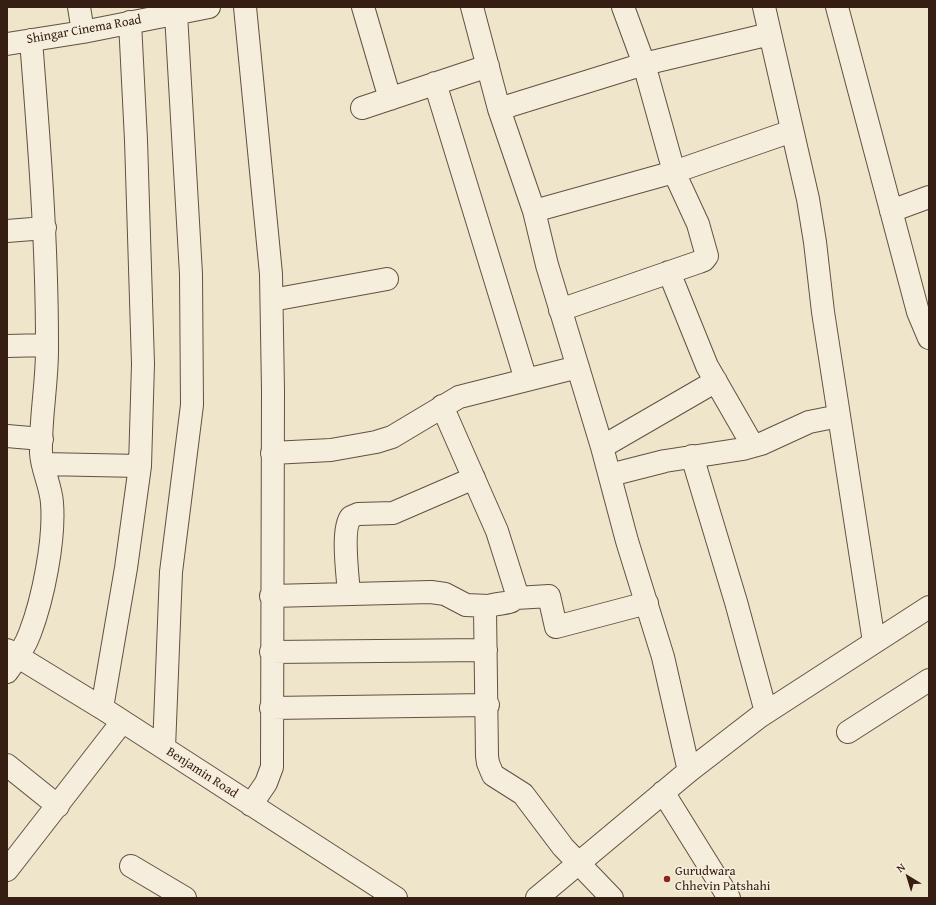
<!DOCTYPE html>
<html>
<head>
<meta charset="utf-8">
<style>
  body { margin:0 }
  #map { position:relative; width:936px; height:905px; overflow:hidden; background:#efe5cb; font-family:"Gentium Book Plus",serif }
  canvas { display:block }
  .frame { position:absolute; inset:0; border:8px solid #361e13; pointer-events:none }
  .north { position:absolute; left:888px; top:857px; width:40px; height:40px; -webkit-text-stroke:3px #f5eedd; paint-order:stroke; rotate:322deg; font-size:11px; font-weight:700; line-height:16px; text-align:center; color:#361e13 }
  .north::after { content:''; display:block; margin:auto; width:14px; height:18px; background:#361e13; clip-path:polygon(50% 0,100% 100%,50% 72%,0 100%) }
</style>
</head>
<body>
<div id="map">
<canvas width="936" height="905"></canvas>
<div class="frame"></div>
<div class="north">N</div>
</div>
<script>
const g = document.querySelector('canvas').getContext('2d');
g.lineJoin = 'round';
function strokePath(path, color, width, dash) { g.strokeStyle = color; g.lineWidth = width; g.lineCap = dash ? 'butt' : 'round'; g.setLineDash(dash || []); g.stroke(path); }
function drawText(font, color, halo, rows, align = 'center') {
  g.font = font + ' "Gentium Book Plus",serif'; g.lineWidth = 3; g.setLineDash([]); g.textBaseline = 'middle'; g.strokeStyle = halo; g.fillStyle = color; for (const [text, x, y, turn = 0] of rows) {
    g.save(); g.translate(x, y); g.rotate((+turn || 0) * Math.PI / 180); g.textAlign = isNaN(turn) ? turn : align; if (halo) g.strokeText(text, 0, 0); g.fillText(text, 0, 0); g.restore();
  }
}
const minor = new Path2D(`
  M79,7L83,32
  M245,7L271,274L273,390L272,767L266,783L251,805
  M363,7L390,99
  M472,7L499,109L534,211L547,265L602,447L627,541L663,657L689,771
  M764,7L808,199L815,242L823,312L874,642
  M837,7L918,312L929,338
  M7,44L83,32L209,7
  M435,83L526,380
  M362,108L488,66
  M499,109L644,64L770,34
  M534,211L674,172L792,131
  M891,211L929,197
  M7,231L45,228
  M669,272L707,366L753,446
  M272,300L387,279
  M560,310L699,262L704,260L707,256L698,224L674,172L644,64L623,7
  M7,346L47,345
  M442,406L497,531L516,591C517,610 494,598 485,610L487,756L488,763L493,775L523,794L563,847L612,898
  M7,436L42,439
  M602,447L716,381
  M272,453L331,450L376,442L392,437L459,397L578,367
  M692,456L736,602L766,712
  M43,464L140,466
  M610,475L665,461L743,449L761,444L809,422L839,416
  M349,594C348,577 341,529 351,517L358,514L393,513L474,478
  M271,596L431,592L445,594L466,605L489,606
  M516,598L549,596L556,627L647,603
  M7,650L102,708L396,898
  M271,652L486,650
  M7,672C16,660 25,647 30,633C43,599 55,540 52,503C51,486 42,470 41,453C40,416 48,380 47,343C47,242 39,141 31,40
  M102,708L126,568L140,466L143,364L136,140L130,22
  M271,708L488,705
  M848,732L929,680
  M164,748L171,572L192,405L191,274L176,14
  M7,765L58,806
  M663,792L729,898
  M131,866L185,898
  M7,870L122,722
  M537,898L689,771L759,717L929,607`);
strokePath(minor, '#645041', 24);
strokePath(minor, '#f5eedd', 22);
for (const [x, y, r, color] of [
  [667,879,4,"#8f2418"]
]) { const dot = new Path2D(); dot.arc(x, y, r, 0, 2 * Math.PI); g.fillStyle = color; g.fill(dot); strokePath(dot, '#f5eedd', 1.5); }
drawText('13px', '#361e13', '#f5eedd', [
  ["Shingar Cinema Road",84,30,-10],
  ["Benjamin Road",202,773,33]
]);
drawText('13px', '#361e13', '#f5eedd', [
  ["Gurudwara",675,872],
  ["Chhevin Patshahi",675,887]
], 'left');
</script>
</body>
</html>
